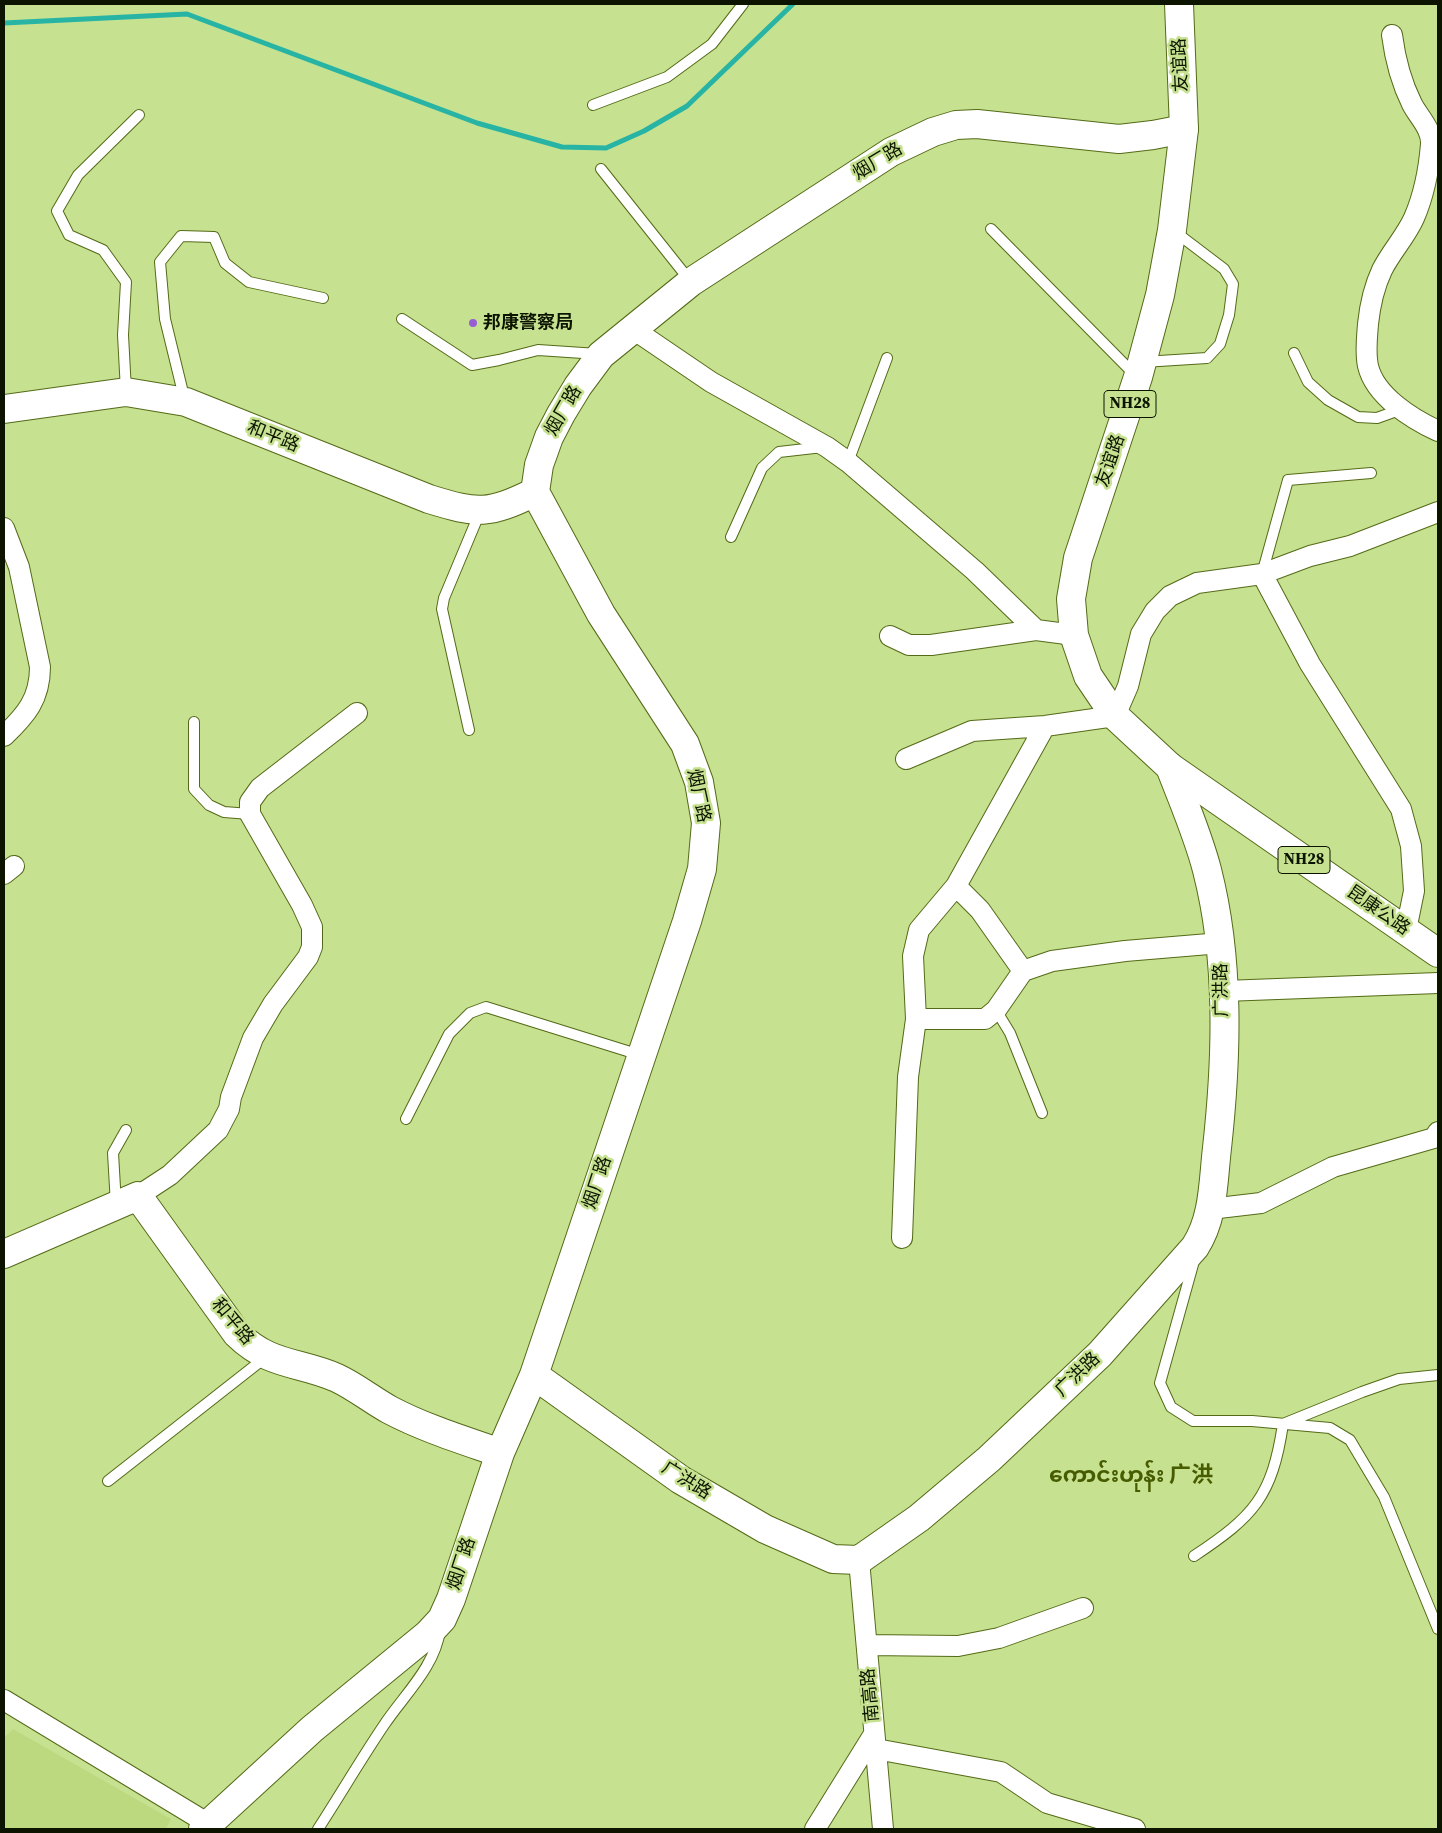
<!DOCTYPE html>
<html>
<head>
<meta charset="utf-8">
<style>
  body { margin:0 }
  #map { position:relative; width:1442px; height:1833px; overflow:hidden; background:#c6e190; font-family:"Source Serif 4",serif }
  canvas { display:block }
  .frame { position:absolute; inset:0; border:5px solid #0c1400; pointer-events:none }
</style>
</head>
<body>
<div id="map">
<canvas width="1442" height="1833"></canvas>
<div class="frame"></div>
</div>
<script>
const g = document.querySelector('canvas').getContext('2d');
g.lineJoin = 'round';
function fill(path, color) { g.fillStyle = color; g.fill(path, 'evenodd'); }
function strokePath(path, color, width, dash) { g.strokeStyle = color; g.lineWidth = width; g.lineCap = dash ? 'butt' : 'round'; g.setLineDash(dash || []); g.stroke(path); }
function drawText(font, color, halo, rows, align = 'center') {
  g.font = font + ' "Source Serif 4","Noto Sans SC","Noto Sans Myanmar",serif'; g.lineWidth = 5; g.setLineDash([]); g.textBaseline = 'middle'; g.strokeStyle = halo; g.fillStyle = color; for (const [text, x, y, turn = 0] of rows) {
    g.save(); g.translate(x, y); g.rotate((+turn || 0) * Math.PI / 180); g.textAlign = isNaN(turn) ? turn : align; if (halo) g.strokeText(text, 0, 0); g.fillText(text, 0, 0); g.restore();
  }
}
fill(new Path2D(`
  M13,1729L171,1819L166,1829H4V1738Z`), '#bdd980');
strokePath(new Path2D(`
  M4,23L187,14L477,123L562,147L606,148L644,131L687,106L793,4`), '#28b4a4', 5);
const lane = new Path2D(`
  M593,105L667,77L712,44L743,4
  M601,169L691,282
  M991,229L1135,375
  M402,319L472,365L499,360L538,350L598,354
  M1294,353L1308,382L1328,400L1358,417L1377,418L1402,409
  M1143,362L1207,358L1220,344L1229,315L1233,284L1224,269L1174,231
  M126,391L123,335L126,282L103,250L69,235L57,211L78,175L139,115
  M185,401L165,319L160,262L181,236L214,237L225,263L249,282L323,298
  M848,462L887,358
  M731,537L762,468L779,452L823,447
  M1262,574L1288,480L1371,473
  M194,722V789L209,805L224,812L250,814
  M469,730L442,609L444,598L480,512
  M996,1010L1010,1033L1042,1113
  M406,1119L449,1034L470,1013L486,1007L640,1055
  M116,1205L113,1153L126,1130
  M1194,1261L1160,1383L1171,1407L1193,1421H1252L1330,1428L1350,1440L1384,1497L1438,1629
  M108,1481L266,1357
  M1194,1556C1254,1516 1272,1497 1283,1424L1362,1392L1399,1379L1438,1375
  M318,1829C340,1795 361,1759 384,1725C404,1695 435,1667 440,1630`);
const street = new Path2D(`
  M1392,35C1395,58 1401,82 1412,104C1418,116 1432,129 1431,144C1429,169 1424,195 1414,218C1406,236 1391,252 1382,270C1374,287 1370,305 1368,324C1367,338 1365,352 1368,366C1375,396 1412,419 1438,431
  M633,329L711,382L827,447L848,462L975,571L1036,630L1074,635
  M4,528L19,567L40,667C40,699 26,715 4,736
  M1262,574L1310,664L1401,809L1411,846L1414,891L1406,930
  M890,636L909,645H931L1036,630
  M906,759L972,731L1045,726L1115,716L1128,686L1141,634L1155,611L1170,596L1197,583L1262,574L1310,556L1350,546L1438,512
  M4,874L14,866
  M956,886L980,910L1023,971
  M1224,991L1438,983
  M916,1019L913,956L919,930L956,886L1045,726
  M138,1196L170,1175L218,1130L229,1109L231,1097L253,1038L273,1004L308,957L312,947V927L302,905L250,814V802L260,788L357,713
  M1210,1209L1261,1203L1333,1167L1434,1138L1438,1132
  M902,1238L908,1077L916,1019H985L996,1010L1023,971L1052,961L1125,951L1221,943
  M859,1560L883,1829
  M867,1645L958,1646L999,1638L1083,1608
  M4,1700L207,1823
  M876,1749L1001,1772L1047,1803L1135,1829
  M815,1829L874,1734`);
const secondary = new Path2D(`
  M4,409L126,392L186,402L429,499C478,514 488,515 535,492
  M4,1254L138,1196L237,1334C271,1367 299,1361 337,1378C356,1387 372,1400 390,1410C424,1428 463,1440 500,1453
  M534,1375L681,1480L765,1529L833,1559L859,1560L919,1518L989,1459L1100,1354L1195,1247C1214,1218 1213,1182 1217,1148C1227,1057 1230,960 1207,870C1198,835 1183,801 1170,767
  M203,1829L312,1729L428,1634L442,1619L451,1599L500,1453L534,1375L687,921L702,869L706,823L699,782L685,744L601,614L535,492L539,465L549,437L561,414L578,386L601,355L691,282L891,152L933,132L956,125L977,124L1119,139L1153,135L1184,129`);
const highway = new Path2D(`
  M1179,4L1184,129L1172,230L1160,295L1138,377L1078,558L1071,599L1074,635L1088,676L1115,716L1170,767L1438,953`);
strokePath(lane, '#546a17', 12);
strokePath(street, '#546a17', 22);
strokePath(secondary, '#546a17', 30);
strokePath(highway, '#546a17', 30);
strokePath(lane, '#fff', 10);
strokePath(street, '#fff', 20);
strokePath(secondary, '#fff', 28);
strokePath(highway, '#fff', 28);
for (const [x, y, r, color] of [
  [473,323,5,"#965dd5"]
]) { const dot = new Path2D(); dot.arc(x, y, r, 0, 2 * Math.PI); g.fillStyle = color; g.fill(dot); strokePath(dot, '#c6e190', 2); }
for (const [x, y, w] of [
  [1130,404,52],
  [1304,860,52]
]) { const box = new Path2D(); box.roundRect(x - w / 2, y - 13.5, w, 27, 4); g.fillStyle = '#c6e190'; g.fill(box); strokePath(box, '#0c1400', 1); }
drawText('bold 16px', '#0c1400', null, [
  ["NH28",1130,404],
  ["NH28",1304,860]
]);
drawText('18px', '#0c1400', '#c6e190', [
  ["友谊路",1181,65,-93],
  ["烟厂路",878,162,-31],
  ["烟厂路",564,411,-60],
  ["和平路",273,437,22],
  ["友谊路",1111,461,-71],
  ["烟厂路",698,796,78],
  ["昆康公路",1378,911,35],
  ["广洪路",1222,990,-91],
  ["烟厂路",598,1183,-72],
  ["和平路",232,1322,50],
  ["广洪路",1078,1375,-44],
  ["广洪路",686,1481,32],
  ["烟厂路",462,1564,-72],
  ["南高路",871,1695,-95]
]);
drawText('bold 18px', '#0c1400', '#c6e190', [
  ["邦康警察局",483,323]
], 'left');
drawText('bold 22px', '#475c00', '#c6e190', [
  ["ကောင်းဟုန်း 广洪",1131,1476]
]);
</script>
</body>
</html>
